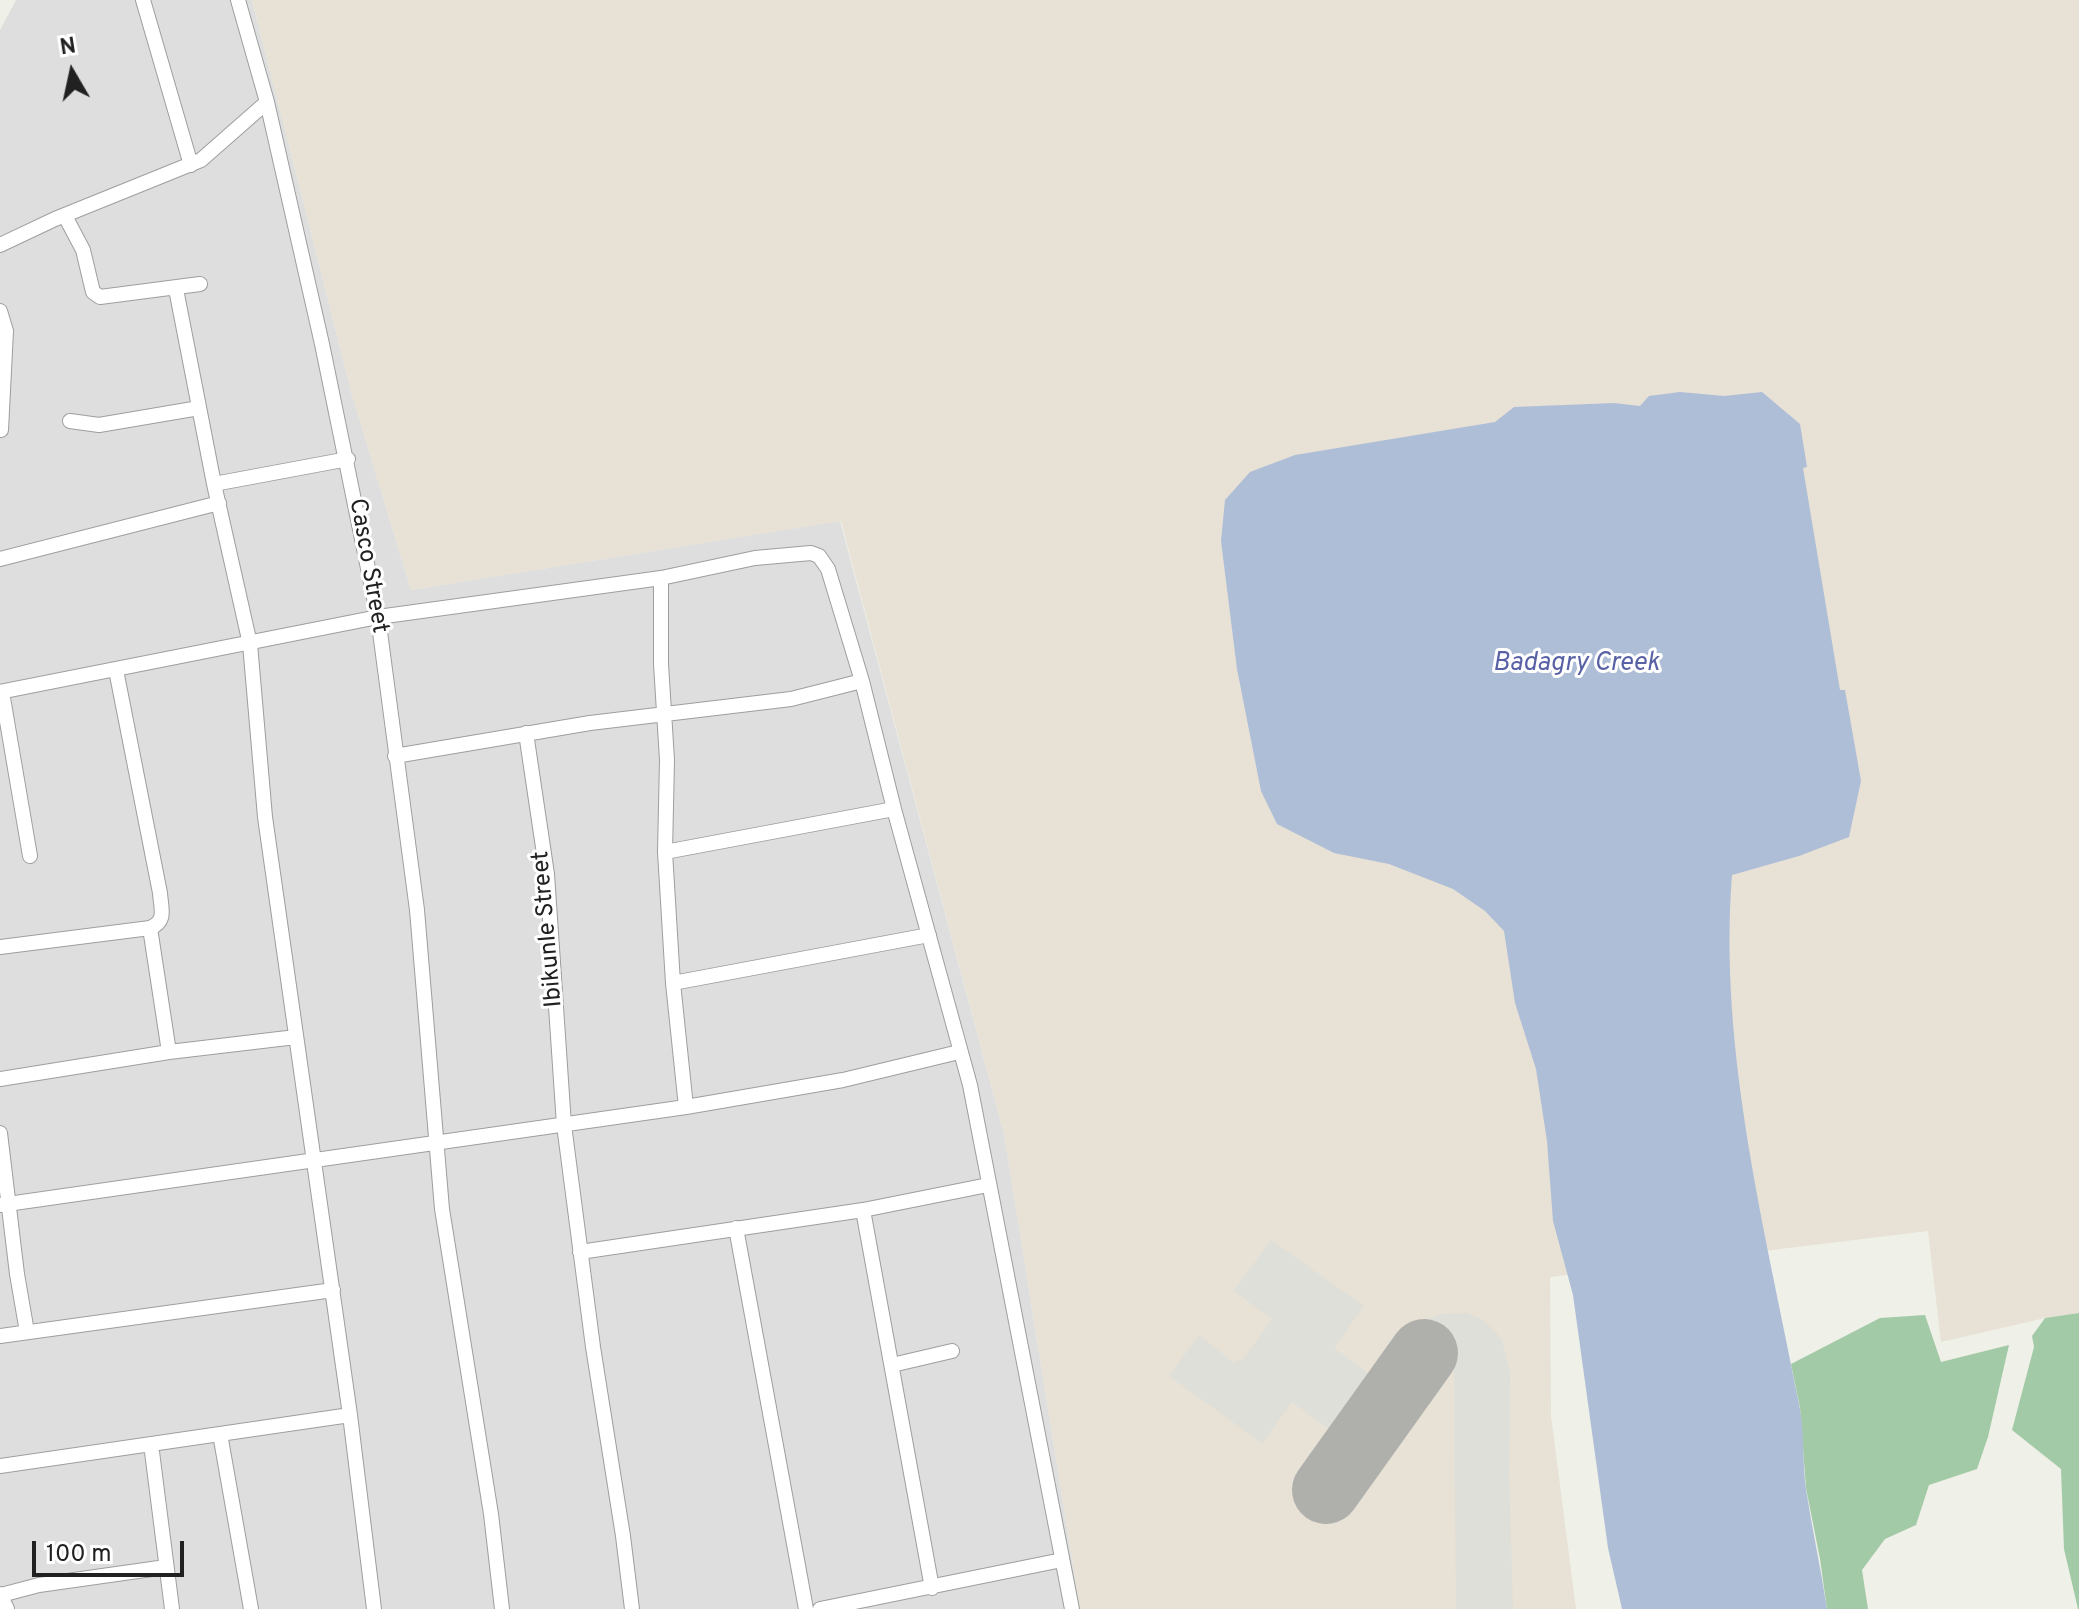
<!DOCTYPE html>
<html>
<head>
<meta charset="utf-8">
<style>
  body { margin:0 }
  #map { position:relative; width:2079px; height:1609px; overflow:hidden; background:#eff0e8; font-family:Overpass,sans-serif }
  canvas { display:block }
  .north { position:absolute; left:32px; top:32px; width:80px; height:80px; -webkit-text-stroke:6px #fff; paint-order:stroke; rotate:351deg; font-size:22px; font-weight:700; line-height:32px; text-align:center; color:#212121 }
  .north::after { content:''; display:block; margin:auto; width:28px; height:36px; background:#212121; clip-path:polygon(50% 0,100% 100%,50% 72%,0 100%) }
  .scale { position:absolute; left:32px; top:1541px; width:152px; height:36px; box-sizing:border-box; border:4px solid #212121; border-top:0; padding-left:10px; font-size:24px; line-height:28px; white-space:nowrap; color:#212121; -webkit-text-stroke:6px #fff; paint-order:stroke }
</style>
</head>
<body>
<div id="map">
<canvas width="2079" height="1609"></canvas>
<div class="north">N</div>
<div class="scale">100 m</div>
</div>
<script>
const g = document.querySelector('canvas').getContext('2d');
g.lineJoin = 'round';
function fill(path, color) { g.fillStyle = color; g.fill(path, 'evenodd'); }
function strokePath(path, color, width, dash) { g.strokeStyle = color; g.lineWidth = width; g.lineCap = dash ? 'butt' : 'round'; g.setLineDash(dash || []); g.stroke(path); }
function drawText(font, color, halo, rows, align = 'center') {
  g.font = font + ' Overpass,sans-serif'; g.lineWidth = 6; g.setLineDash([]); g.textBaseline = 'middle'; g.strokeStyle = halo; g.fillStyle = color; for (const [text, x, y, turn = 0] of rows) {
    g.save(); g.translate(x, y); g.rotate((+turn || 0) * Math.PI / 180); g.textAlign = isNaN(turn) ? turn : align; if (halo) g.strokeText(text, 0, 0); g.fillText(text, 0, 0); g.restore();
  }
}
fill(new Path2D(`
  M16,0H252L352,395L411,590L840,521L1004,1134L1080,1609H0V30Z`), '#dedede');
fill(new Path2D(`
  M252,0H2079V1313L2045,1318L1941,1342L1928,1231L1550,1277L1551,1416L1576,1609H1080L1004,1134L841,521L411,590L352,395Z`), '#e7e1d6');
fill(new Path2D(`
  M1271,1240L1364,1306L1334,1348L1375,1378L1404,1338L1446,1369L1346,1505L1303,1474L1333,1432L1292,1402L1262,1443L1169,1376L1199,1335L1234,1363L1238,1359L1242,1361L1272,1319L1234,1291Z
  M1466,1313L1483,1320L1496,1332L1502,1341L1510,1371L1509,1477L1513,1609H1456L1454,1368L1410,1336L1423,1322L1442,1314Z`), '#dedfd9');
fill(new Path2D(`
  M2079,1313V1609H2078L2064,1549L2061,1469L2012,1430L2034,1347L2032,1336L2045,1318Z
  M1925,1315L1941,1362L2009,1345L1988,1437L1977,1469L1929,1485L1916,1525L1885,1539L1862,1570L1868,1609H1827L1820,1559L1806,1488L1800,1408L1791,1364L1880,1318Z`), '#a3caa6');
fill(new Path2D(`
  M1680,392L1724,396L1762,392L1800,424L1807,467L1803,468L1840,690H1845L1861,781L1849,837L1799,856L1732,875C1718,1052 1766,1232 1799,1404C1805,1432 1802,1461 1806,1489C1812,1529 1821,1569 1827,1609H1622L1608,1548L1573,1295L1553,1221L1547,1141L1536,1069L1515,1003L1504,931L1485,911L1453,889L1389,864L1334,853L1277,824L1261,791L1237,669L1221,541L1225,500L1250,472L1295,455L1495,422L1514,407L1614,403L1640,406L1649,396Z`), '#afbed7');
strokePath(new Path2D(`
  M1326,1490L1424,1353`), '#afb0ac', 68);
const minor = new Path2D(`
  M143,0L191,165
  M238,0L267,102L322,344L378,617L417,910L442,1209L491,1514L502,1609
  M65,216L83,250L93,292L100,297L200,284
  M0,245L55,219L201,160L267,102
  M176,289L214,484L250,644L265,817L350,1415L374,1609
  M0,311L6,331L1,430
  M70,421L99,425L199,408
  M214,484L348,459
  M0,559L219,503
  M661,578V664L667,760L665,852L673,983L686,1107
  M116,670L160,893C161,909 167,921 150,928L169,1052
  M0,692L378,617L661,578L755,558L811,553L819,556L828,569L862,681L894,809L970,1085L1072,1609
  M2,692L30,856
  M526,733L547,874L564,1125L593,1347L623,1536L632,1609
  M395,756L590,723L791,699L862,681
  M665,852L894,809
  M0,947L150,928
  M673,983L929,935
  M0,1079L169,1052L296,1037
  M0,1133L17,1274L27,1332
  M0,1205L686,1107L843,1080L959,1052
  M863,1210L932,1588
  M736,1228L806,1609
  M580,1252L863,1210L988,1185
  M0,1336L333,1290
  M892,1365L952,1351
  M220,1434L251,1609
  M151,1444L172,1609
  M0,1466L350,1415
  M0,1594L7,1609
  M1,1595L39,1585L166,1567
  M820,1609L1062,1560`);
strokePath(minor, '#9e9e9e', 16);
strokePath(minor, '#fff', 14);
drawText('24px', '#212121', '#fff', [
  ["Casco Street",367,566,80],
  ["Ibikunle Street",549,929,-95]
]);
drawText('italic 26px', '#5861a5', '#fff', [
  ["Badagry Creek",1576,665]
]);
</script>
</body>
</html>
